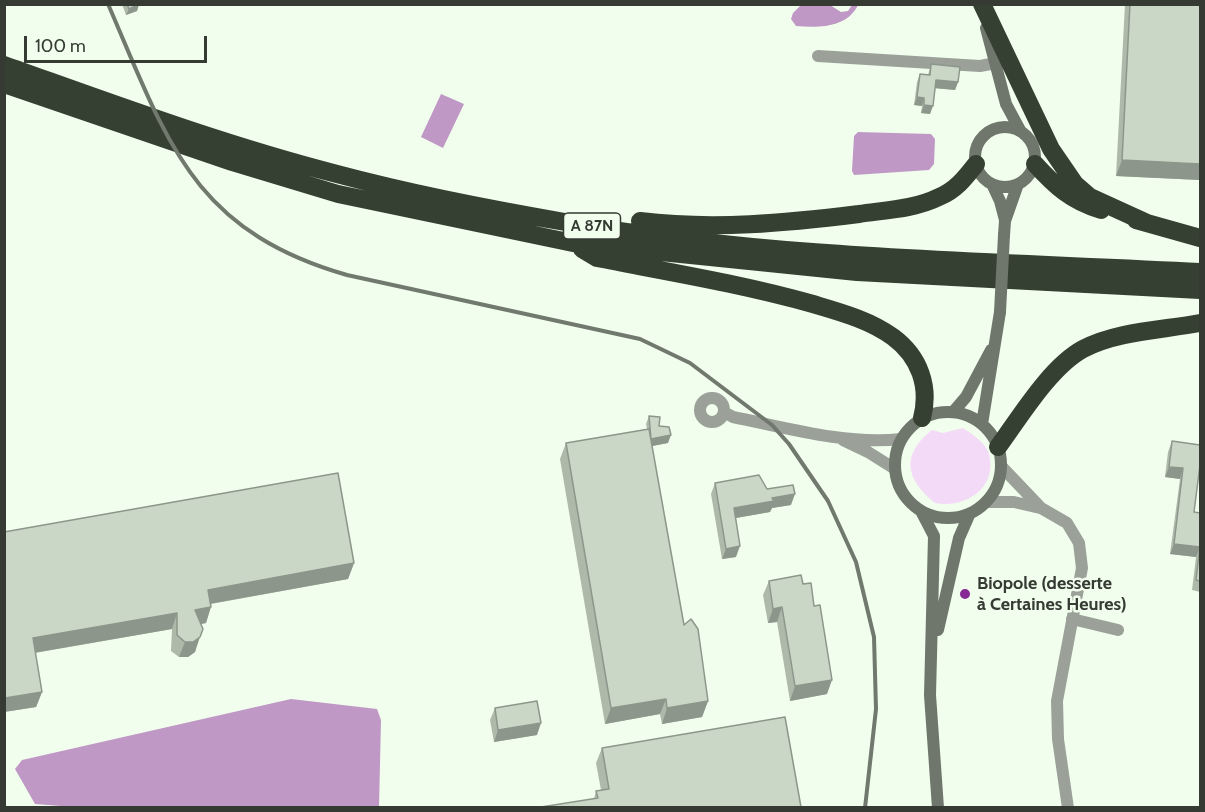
<!DOCTYPE html>
<html>
<head>
<meta charset="utf-8">
<style>
  body { margin:0 }
  #map { position:relative; width:1205px; height:812px; overflow:hidden; background:#f1feed; font-family:Cabin,sans-serif }
  canvas { display:block }
  .frame { position:absolute; inset:0; border:6px solid #353a33; pointer-events:none }
  .scale { position:absolute; left:24px; top:36px; width:183px; height:27px; box-sizing:border-box; border:3px solid #353a33; border-top:0; padding-left:8px; font-size:18px; line-height:21px; white-space:nowrap; color:#353a33; -webkit-text-stroke:4px #f1feed; paint-order:stroke }
</style>
</head>
<body>
<div id="map">
<canvas width="1205" height="812"></canvas>
<div class="frame"></div>
<div class="scale">100 m</div>
</div>
<script>
const g = document.querySelector('canvas').getContext('2d');
g.lineJoin = 'round';
function fill(path, color) { g.fillStyle = color; g.fill(path, 'evenodd'); }
function strokePath(path, color, width, dash) { g.strokeStyle = color; g.lineWidth = width; g.lineCap = dash ? 'butt' : 'round'; g.setLineDash(dash || []); g.stroke(path); }
function drawText(font, color, halo, rows, align = 'center') {
  g.font = font + ' Cabin,sans-serif'; g.lineWidth = 5; g.setLineDash([]); g.textBaseline = 'middle'; g.strokeStyle = halo; g.fillStyle = color; for (const [text, x, y, turn = 0] of rows) {
    g.save(); g.translate(x, y); g.rotate((+turn || 0) * Math.PI / 180); g.textAlign = isNaN(turn) ? turn : align; if (halo) g.strokeText(text, 0, 0); g.fillText(text, 0, 0); g.restore();
  }
}
fill(new Path2D(`
  M963,428C972,434 986,443 989,454C998,489 964,509 935,503C906,480 900,455 932,430L943,433Z`), '#f3daf7');
fill(new Path2D(`
  M802,4L830,5L841,12L848,11L852,5H858C847,28 818,28 796,26L791,19L793,13Z
  M441,94L464,104L443,148L421,137Z
  M858,132L931,134L935,139L934,164L929,170L854,175L852,171L854,136Z
  M291,699L377,709L381,720L379,807L87,808L35,804L15,769L22,760Z`), '#bf98c5');
strokePath(new Path2D(`
  M818,56L980,66L996,63
  M700 410a12 12 0 1 1 24 0a12 12 0 1 1-24 0Z
  M724,412L733,417C787,428 846,445 901,439
  M843,440L868,452L895,469
  M1001,466L1041,508L1067,523L1079,543L1082,568L1057,701L1058,739L1068,808
  M986,502H1014L1040,508
  M1072,619L1118,630`), '#9ba199', 12);
strokePath(new Path2D(`
  M986,28L1006,104L1020,130
  M975 157a30 30 0 1 1 60 0a30 30 0 1 1-60 0Z
  M992,184L1000,201L1005,220
  M1004,235L1005,221L1018,184
  M954,411L966,397L991,350
  M895 465a53 53 0 1 1 106 0a53 53 0 1 1-106 0Z
  M982,424L1000,312
  M921,511L934,536L930,695L938,808
  M938,630L959,538L970,513`), '#6f766c', 12);
strokePath(new Path2D(`
  M982,4L1051,149L1075,184L1090,197L1147,223
  M4,65C114,104 224,145 337,174C412,194 489,209 565,222C774,259 989,261 1200,272
  M4,84L232,162L338,194L573,243L857,272L1200,290
  M1035,164C1055,186 1071,201 1101,210
  M1136,220L1200,238
  M640,221C713,230 787,223 859,214C886,210 915,209 939,197C956,190 965,178 976,164
  M582,249L597,258C669,272 742,284 813,304C840,312 870,320 893,337C920,357 930,387 922,418
  M998,447C1020,417 1050,367 1083,349C1117,331 1163,330 1200,323`), '#364032', 18);
strokePath(new Path2D(`
  M108,4C167,140 191,230 347,275L640,339L690,363L772,425L789,444L828,501L856,562L874,637L876,709L865,808`), '#71786e', 4);
strokePath(new Path2D(`
  M1000,312L1004,235`), '#6f766c', 12);
fill(new Path2D(`
  M122,4H139L137,11L126,15Z
  M1125,4H1200V180L1116,176Z
  M931,64L958,82L955,90L935,88L930,114L921,113L922,106L914,105L917,82L920,74L928,75Z
  M649,416L659,426L668,443L652,446L684,625L708,701L702,717L662,724L660,714L605,724L560,459L566,443L647,429L646,424Z
  M1172,441L1200,445V476L1199,475L1194,512L1200,513V592L1192,590L1196,557L1170,554L1180,479L1165,477L1168,452Z
  M715,483L767,489L791,505L772,508L770,512L736,518V557L722,559L711,494Z
  M4,532L354,563L348,579L211,604L206,623L201,624L195,652L188,657H179L171,651L172,629L35,653L42,692L36,707L4,712Z
  M769,581L803,584L814,606L827,694L790,701L777,622L768,623L763,595Z
  M495,708L537,735L494,742L490,720Z
  M602,748L801,807L594,799L596,791L601,790L596,763Z`), '#aeb9aa');
fill(new Path2D(`
  M139,4L137,11L126,15L129,9Z
  M936,80L958,82L955,90L933,88Z
  M917,97L924,98L922,106L914,105Z
  M924,105L933,106L930,114L921,113Z
  M1122,160L1200,164V180L1116,176Z
  M671,435L668,443L647,447L650,439Z
  M1169,467L1183,468L1180,479L1165,477Z
  M795,494L791,505L772,508L770,512L730,519L734,508L772,498Z
  M1174,544L1200,547L1196,557L1170,554Z
  M740,546L736,557L722,559L726,549Z
  M354,563L348,579L203,605L208,590Z
  M211,607L206,623L190,626L195,610Z
  M782,607L777,622L768,623L773,609Z
  M177,613L172,629L27,654L33,638Z
  M200,637L195,652L188,657H179L185,642Z
  M832,680L827,694L790,701L795,686Z
  M42,692L36,707L4,712L5,698Z
  M666,699L660,714L605,724L611,708Z
  M708,701L702,717L662,724L667,708Z
  M541,723L537,735L494,742L498,730Z`), '#8d968b');
const building = new Path2D(`
  M127,4H139L129,9Z
  M1130,4H1200V164L1122,160Z
  M931,64L960,67L958,82L936,80L933,106L924,105V98L917,97L920,74L930,75Z
  M649,416L660,417L659,426L669,427L671,435L651,439Z
  M649,429L684,625L691,619L698,629L708,701L667,708L666,699L611,708L566,443Z
  M1172,441L1200,445V465L1194,512L1200,513V581L1196,580L1200,547L1174,544L1183,468L1169,467Z
  M338,473L354,563L208,590L211,607L195,610L203,629L200,637L193,642H185L177,635V613L33,638L42,692L5,698L4,532Z
  M759,475L767,489L793,485L795,494L772,498L774,501L734,508L740,546L726,549L715,483Z
  M801,575L803,584L811,583L814,606L820,605L832,680L795,686L782,607L773,609L769,581Z
  M537,701L541,723L498,730L495,708Z
  M785,717L801,807H541L598,798L596,791L609,789L602,748Z`);
fill(building, '#cad7c6');
strokePath(building, '#8d968b', 1.5);
for (const [x, y, r, color] of [
  [965,594,6,"#862994"]
]) { const dot = new Path2D(); dot.arc(x, y, r, 0, 2 * Math.PI); g.fillStyle = color; g.fill(dot); strokePath(dot, '#f1feed', 2); }
for (const [x, y, w] of [
  [592,226,57]
]) { const box = new Path2D(); box.roundRect(x - w / 2, y - 13, w, 26, 4.5); g.fillStyle = '#f1feed'; g.fill(box); strokePath(box, '#353a33', 1.5); }
drawText('bold 16px', '#353a33', null, [
  ["A 87N",592,226]
]);
drawText('bold 18px', '#353a33', '#f1feed', [
  ["Biopole (desserte",977,584],
  ["à Certaines Heures)",977,605]
], 'left');
</script>
</body>
</html>
